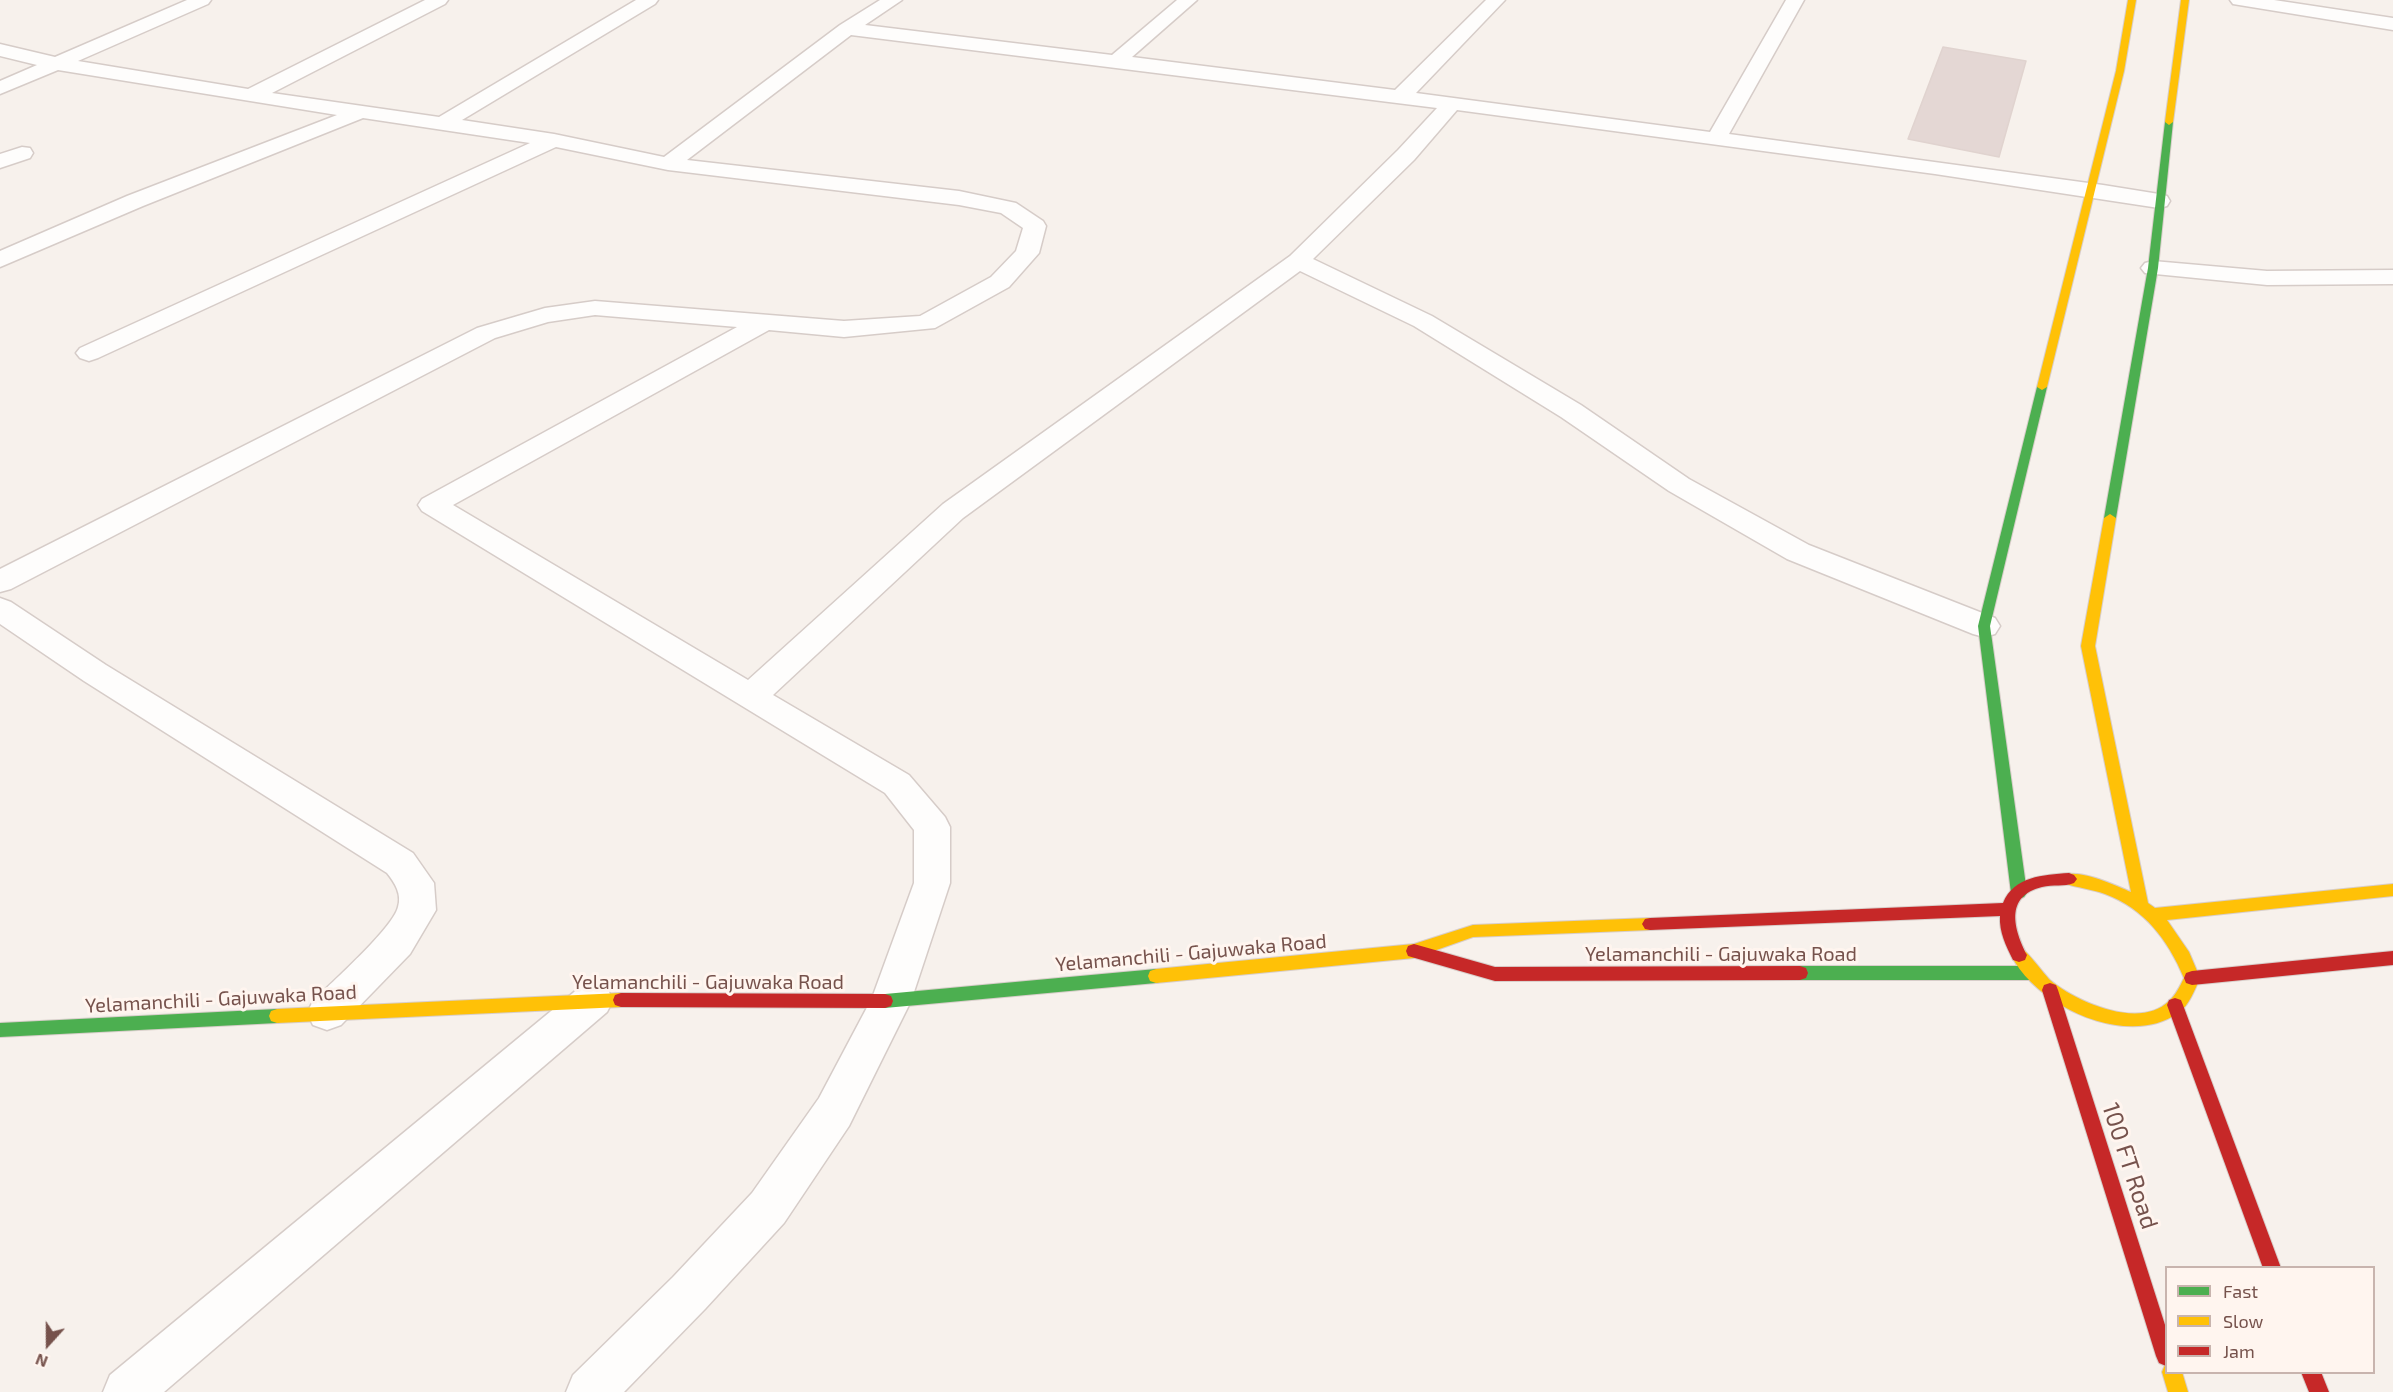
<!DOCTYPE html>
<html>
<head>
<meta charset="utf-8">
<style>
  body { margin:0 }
  #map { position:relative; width:2393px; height:1392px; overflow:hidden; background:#f7f1ec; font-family:"Exo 2",sans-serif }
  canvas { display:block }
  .legend { position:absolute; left:2165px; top:1266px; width:210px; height:108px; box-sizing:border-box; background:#fff5ef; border:2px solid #c8b4ae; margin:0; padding:8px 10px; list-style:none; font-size:18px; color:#76524c }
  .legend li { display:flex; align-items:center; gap:12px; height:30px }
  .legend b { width:30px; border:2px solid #c8b4ae }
  .north { position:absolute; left:18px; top:1314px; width:60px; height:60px; -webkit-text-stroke:4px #fff5ef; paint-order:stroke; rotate:201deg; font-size:16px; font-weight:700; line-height:24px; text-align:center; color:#76524c }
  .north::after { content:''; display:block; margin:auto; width:21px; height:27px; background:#76524c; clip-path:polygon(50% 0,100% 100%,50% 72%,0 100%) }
</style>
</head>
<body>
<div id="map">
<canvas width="2393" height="1392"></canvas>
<ul class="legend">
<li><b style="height:8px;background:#4caf50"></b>Fast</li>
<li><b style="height:8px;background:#ffc107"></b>Slow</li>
<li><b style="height:8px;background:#c62828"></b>Jam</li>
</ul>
<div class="north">N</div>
</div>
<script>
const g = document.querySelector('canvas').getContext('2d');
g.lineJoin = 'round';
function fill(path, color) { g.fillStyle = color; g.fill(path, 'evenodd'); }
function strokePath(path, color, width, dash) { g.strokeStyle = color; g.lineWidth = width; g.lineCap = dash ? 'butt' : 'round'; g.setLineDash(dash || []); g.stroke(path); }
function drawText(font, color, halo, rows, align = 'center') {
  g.font = font + ' "Exo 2",sans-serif'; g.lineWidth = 6; g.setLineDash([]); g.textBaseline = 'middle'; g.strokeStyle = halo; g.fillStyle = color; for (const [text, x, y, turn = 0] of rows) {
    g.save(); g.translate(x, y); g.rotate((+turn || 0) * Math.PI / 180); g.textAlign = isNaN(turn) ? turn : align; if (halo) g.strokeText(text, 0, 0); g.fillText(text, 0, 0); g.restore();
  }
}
const building = new Path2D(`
  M1943,47L2026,61L1999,157L1908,139Z`);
fill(building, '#e4d7d4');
strokePath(building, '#e0d3cf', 1.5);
const street = new Path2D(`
  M187,0H211L208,4L78,61L248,89L425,0H448L445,4L272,93L439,117L636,0H658L655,4L462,120L554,134L664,157L840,25L880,0H902L865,25L1112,55L1177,0H1197L1132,57L1395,90L1486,0H1505L1416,93L1710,132L1786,0H1804L1729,134L2103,185L2159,194L2167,196L2170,201L2167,206L2159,208L1935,174L1457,110L1414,160L1313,259L1432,316L1581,405L1689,479L1809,545L1995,618L2000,626L1995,634L1984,637L1973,634L1787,559L1669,491L1561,417L1414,326L1300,271L963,518L773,695L909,775L945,817L950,827V883L911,1001L849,1126L784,1223L705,1309L624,1392H566L573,1375L673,1277L752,1193L819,1098L872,998L914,883V830L885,793L422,511L418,505L422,499L737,327L595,315L548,322L495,338L11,589L0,592V569L477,328L545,308L595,301L844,321L920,316L991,277L1016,251L1023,228L1001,213L959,205L668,170L556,147L98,358L89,361L80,358L76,353L80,348L530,143L363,118L143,206L0,267V251L127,196L337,115L58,70L0,94V81L37,65L0,56V44L55,57ZM851,35L1437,108L1398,150L1290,256L943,504L748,680L453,505L769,330L844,337L935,328L1009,287L1039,253L1046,226L1043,221L1016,203L959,191L687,160Z
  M2230,0H2274L2393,18V30L2239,5L2233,4Z
  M22,147L30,148L33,153L30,158L0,168V154Z
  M2153,261L2267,271L2393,270V284L2267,285L2145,273L2141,268L2145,263Z
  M0,598L11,602L106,665L413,853L434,883L436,910L410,954L341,1025L327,1030L313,1025L307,1013L313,1001C331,983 393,928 398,907C402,894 395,883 387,873L84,681L0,624Z
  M593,983L607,988L613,1000L607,1012L164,1392H103L110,1375L579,988Z`);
const fast = new Path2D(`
  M2169,119L2173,122L2158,268L2116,518L2110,522L2104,518L2148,268L2165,122Z
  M2042,384L2047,387L1990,626L2027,893L2024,897L2019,899L2014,897L2011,893L1978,626L2037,387Z
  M1800,966H2031L2037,968L2039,973L2037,978L2031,980H1800L1794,978L1792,973L1794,968Z
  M1156,969L1162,971L1164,976L1162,981L1156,983L885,1008L879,1006L877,1001L879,996L885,994Z
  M277,1009L283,1011L285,1016L283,1021L277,1023L0,1037V1023Z`);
const slow = new Path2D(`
  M2128,0H2136L2124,71L2047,387L2042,390L2037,387L2116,71Z
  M2181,0H2189L2173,122L2169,125L2165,122Z
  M2110,514L2116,518L2095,646L2148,903L2155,908L2393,884V896L2167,920L2189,952L2200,978C2195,989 2189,1006 2178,1013C2127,1049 2036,1006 2011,955L2013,950C2017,949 2018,948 2022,949C2027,951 2044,974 2050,980C2076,1002 2140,1030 2169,1001C2176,995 2180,986 2184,978C2168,940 2145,909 2105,894C2092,889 2077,888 2064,883L2061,879L2064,875C2080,869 2115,885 2131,892L2081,646L2104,518Z
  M1650,918L1655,919L1658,924L1655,929L1650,930L1473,937L1414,958L1156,983L1150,981L1148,976L1150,971L1156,969L1414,944L1473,925Z
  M621,993L627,995L629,1000L627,1005L621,1007L277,1023L271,1021L269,1016L271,1011L277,1009Z
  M2165,1365L2166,1372H2182L2188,1392H2168L2162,1372Z`);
const jam = new Path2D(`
  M2069,873L2074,875L2077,879L2074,883C2064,887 2053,884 2042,887C2004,896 2014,930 2027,955L2025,960L2019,962L2013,960C2006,946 1999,932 2000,916L1650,930L1645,929L1642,924L1645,919L1650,918L2003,903C2014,876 2043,875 2069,873Z
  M1414,944L1495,967L1800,966L1806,968L1808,973L1806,978L1800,980L1495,981L1408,956L1406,951L1408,946Z
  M2393,951V965L2192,985L2186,983L2184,978L2186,973L2192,971Z
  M2050,983L2056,985L2058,990L2166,1328V1366L2159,1363L2156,1356L2042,990L2044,985Z
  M621,993L885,994L891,996L893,1001L891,1006L885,1008L621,1007L615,1005L613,1000L615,995Z
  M2175,998L2181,1000L2183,1005L2281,1268H2263L2167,1005L2169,1000Z
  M2301,1372H2321L2329,1392H2309Z`);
strokePath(street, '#d6ccc8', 3);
strokePath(fast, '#d8ceca', 2);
strokePath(slow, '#d8ceca', 2);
strokePath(jam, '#d8ceca', 2);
fill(street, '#fefdfc');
fill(fast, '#4caf50');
fill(slow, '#ffc107');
fill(jam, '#c62828');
drawText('20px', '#76524c', '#fff5ef', [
  ["Yelamanchili - Gajuwaka Road",1191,953,-5],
  ["Yelamanchili - Gajuwaka Road",1721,954],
  ["Yelamanchili - Gajuwaka Road",708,982],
  ["Yelamanchili - Gajuwaka Road",221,999,-3]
]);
drawText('24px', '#76524c', '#fff5ef', [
  ["100 FT Road",2130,1166,72]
]);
</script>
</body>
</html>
